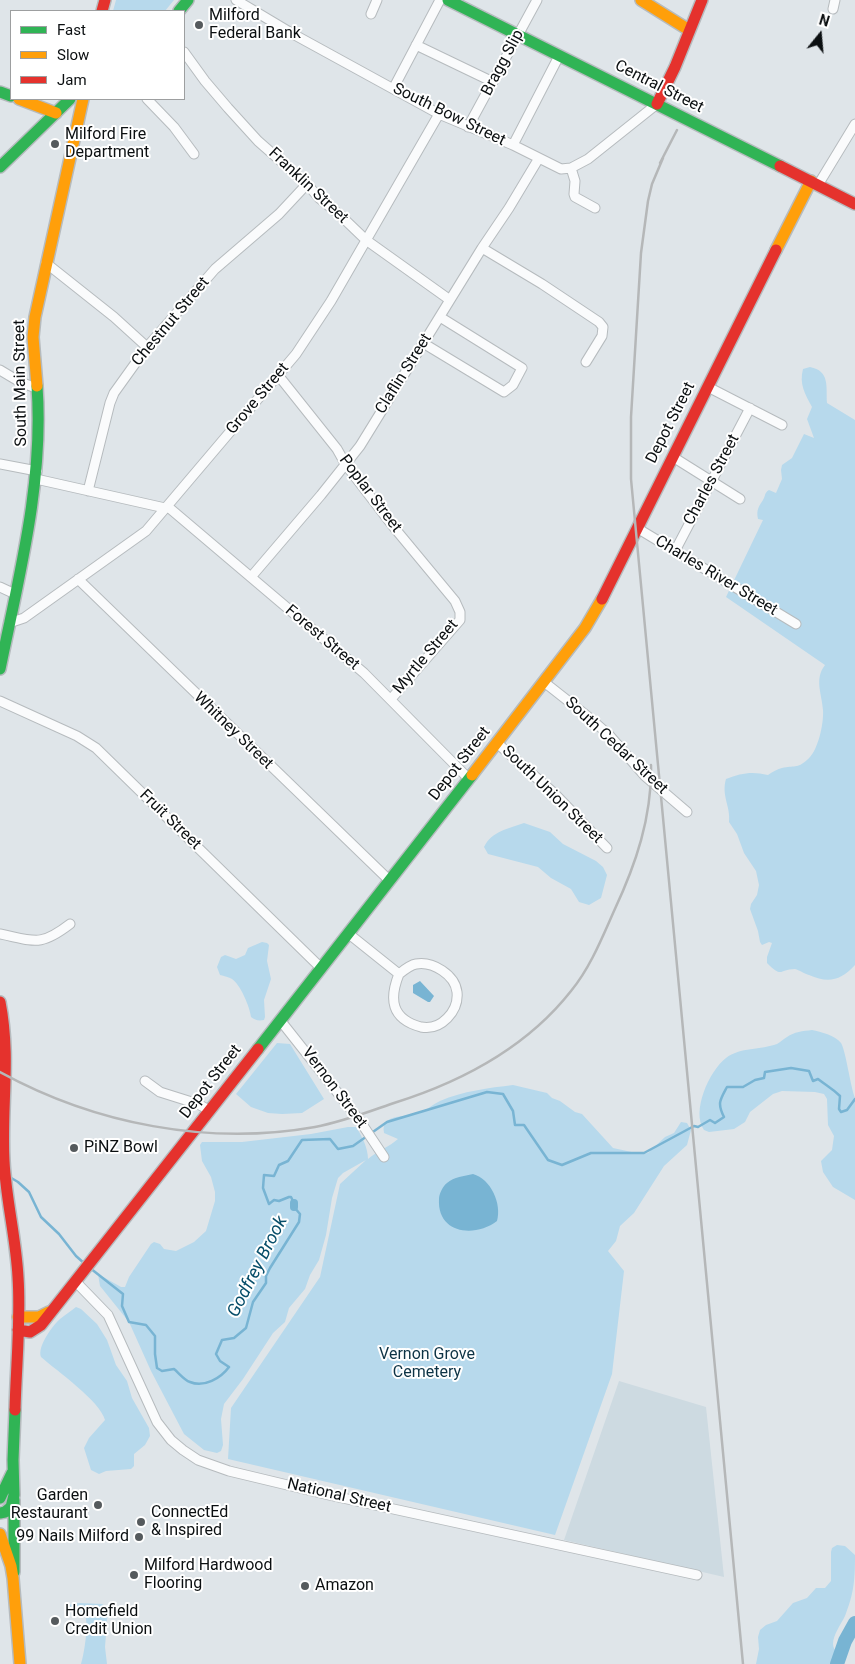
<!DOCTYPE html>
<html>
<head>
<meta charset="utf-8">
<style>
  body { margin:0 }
  #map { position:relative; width:855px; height:1664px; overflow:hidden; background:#dfe5e9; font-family:Roboto,sans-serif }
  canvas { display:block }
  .legend { position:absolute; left:10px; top:10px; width:175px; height:90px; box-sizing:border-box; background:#fff; border:1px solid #9d9fa0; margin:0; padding:6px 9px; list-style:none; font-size:15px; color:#0b0f11 }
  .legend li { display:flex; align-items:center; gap:10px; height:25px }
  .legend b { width:25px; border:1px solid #9d9fa0 }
  .north { position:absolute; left:795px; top:10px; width:50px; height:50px; -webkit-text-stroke:4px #fff; paint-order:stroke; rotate:17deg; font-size:14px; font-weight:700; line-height:20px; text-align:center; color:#0b0f11 }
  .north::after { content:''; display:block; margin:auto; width:18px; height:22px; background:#0b0f11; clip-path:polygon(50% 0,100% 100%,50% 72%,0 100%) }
</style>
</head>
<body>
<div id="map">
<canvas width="855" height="1664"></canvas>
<ul class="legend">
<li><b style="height:6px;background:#30b455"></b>Fast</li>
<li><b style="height:6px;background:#ff9f0a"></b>Slow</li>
<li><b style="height:6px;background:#e5322d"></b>Jam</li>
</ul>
<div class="north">N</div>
</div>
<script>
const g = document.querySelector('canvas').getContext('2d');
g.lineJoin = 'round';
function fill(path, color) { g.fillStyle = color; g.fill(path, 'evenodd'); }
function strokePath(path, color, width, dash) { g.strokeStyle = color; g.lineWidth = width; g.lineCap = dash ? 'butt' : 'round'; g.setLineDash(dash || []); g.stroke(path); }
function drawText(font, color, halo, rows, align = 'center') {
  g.font = font + ' Roboto,sans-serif'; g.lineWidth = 4; g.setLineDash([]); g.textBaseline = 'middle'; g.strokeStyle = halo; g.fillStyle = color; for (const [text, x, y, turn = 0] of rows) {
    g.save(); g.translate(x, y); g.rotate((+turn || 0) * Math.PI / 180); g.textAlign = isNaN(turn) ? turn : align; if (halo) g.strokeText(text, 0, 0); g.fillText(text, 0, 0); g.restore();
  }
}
fill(new Path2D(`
  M619,1381L706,1407L724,1577L564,1540Z`), '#cddae1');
fill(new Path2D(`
  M116,0H174L165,11H113Z
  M810,367C830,371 826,386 827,403L855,420V965C841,980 829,984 809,975C805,974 799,970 795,969C779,969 783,979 767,963V957L772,943L769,942L762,945L760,942L758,931L750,909L751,904L757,895L759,885L756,871L744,853L737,834L729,822C731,807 721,796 726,779C741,773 752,771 768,775C772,772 778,769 782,768C794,765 797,769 807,760C818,752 824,723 823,710C822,694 814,679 825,665L726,597L763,520L758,519C756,510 759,506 763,500C766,495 764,493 769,490L776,493L782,479L781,470L782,465L792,458L804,434L814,438L807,419L812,407C805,394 799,384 803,369Z
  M524,823L550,832L563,844L596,861L603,867L607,875L601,898L589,905L579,902L571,889L551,878L538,867L488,854L484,847C492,831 508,829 524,823Z
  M262,942L267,943L269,945L267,961L271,979L264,1000L265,1017L264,1020C258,1021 255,1020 251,1017C250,1007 240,984 232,979C229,977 224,976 220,975L217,967L221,957L225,955L236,959L245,955L248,948Z
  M812,1030C821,1032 835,1035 841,1043C846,1051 850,1085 855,1098V1200L833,1187L823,1172L821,1161L832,1150L834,1136L828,1125L827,1099L824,1094L815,1092L782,1091L773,1094L750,1112L745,1122L734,1129L709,1132L704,1130C691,1112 709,1071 726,1058C740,1047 761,1050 777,1044C781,1042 783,1039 787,1037C794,1032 803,1031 812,1030Z
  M277,1043L290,1044L324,1099L302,1113L282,1114L268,1113L251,1107L236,1094Z
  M513,1085L547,1093L552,1098L560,1101L575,1112L582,1114L613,1148L641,1154L648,1153L665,1137L674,1133L681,1122L687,1123L691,1130L687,1145L664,1166L634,1213L620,1226L616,1241L608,1251L624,1271L612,1374L555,1535L228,1459L231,1408L320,1277L340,1184L366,1160L343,1173L338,1178L332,1198L326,1235L319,1260L310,1275L305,1289L289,1308L285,1322L273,1333L243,1379L224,1404L221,1419L223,1445L221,1451L217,1453L204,1450L184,1434L151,1371L129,1322L100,1286L98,1274L121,1287H125L129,1277L151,1244L154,1242L160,1244L164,1249L176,1251L194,1242L206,1231L215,1201V1192L211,1177L202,1161L200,1145L202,1142H242L311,1134L348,1127H356C362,1136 368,1148 368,1159C377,1151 389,1147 398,1139L384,1133C380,1112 409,1118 420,1113C427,1110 433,1104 440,1101C463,1091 489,1088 513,1085Z
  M76,1307L81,1309L97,1324L107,1340L116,1365L127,1381L132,1398L149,1428L150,1436L145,1445L134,1454V1466L131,1469L106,1471L99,1474L91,1470L84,1448L89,1438L105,1420C100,1401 57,1371 41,1357C37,1347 52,1326 60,1319C65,1315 71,1311 76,1307Z
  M837,1545L845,1546L855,1555C855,1580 854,1593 845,1616C841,1624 833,1635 833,1644C833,1651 840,1654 844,1659L843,1664H756L759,1649L758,1637L760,1630L766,1625L777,1621L793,1603L807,1598L816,1588H825L831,1581V1552L832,1548Z
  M79,1603L102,1604L108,1608L105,1647L107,1664H81C84,1655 89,1624 85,1616C81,1610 73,1609 68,1605Z`), '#b7d9ec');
fill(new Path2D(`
  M420,981L434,996L430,1002H428L413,993V985Z
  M473,1174C491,1179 502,1204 497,1221C475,1238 437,1234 439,1199C439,1194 443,1186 447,1183C454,1177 464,1176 473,1174Z`), '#78b4d3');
strokePath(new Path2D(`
  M8,1176L18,1182L29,1192L41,1217L59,1234L76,1256L85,1264
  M294,1203L291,1197H289L279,1201L274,1200L269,1204L263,1188L264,1175L274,1176L279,1165L288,1161L302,1140L330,1139L338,1149L353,1146L387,1122L487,1092L503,1094L513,1111L515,1125H524L548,1160L562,1165L591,1153H644L694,1126L698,1127L710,1120L715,1123L724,1117C717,1103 720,1100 727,1087H743L755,1080L764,1078L765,1072L791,1068L809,1071L813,1081L818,1079C827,1086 832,1088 840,1096L839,1109L841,1112L847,1110L855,1099
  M90,1268L123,1294L122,1306L129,1322L146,1325L155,1336V1354L157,1368L162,1371L174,1369C178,1372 184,1380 190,1382C204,1388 221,1378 229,1367L220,1361L216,1354L222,1340L234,1338L246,1328L253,1302L266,1283V1276L270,1268L299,1222L300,1214L294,1207`), '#78b4d3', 2.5);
strokePath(new Path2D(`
  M294,1207V1203`), '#78b4d3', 8);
strokePath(new Path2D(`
  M837,1664L845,1641L855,1623`), '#78b4d3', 14);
const street = new Path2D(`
  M236,0L293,34L439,114L513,145L561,169L571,168L588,159L657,104
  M833,9L835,0
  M371,14L377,0
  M416,45L493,82
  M184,52L205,81L228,108L258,141L307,184L319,198L340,215L366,240L450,300
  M393,89L440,0
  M147,99L174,127L194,154
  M468,127L537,0
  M513,145L559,56
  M571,168L575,181L574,194L575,197L595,208
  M818,185L855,124
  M482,248L542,284L599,322L603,327L602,336L586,362
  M46,263L114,317L147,347
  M423,343L504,392L513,385L522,368L440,317
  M0,370L20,382L36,388
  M278,375L337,449L346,465L392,525L455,601L460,612V620L391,699
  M708,387L782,425
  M673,457L740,499
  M0,464L37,471
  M36,479L165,508
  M88,491L110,403L114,393L147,347L215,269L279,214L307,184
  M167,506L364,673L469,779
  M637,528L796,624
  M675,551L750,408
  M251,577L321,495L360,446L482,248L509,208L539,158
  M78,579L390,881
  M0,587L15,594
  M9,623L24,618L146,531L296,354L331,301L439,114
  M544,682L591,719L609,735L645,776L687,812
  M0,701L77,736L96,748L321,968
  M497,743L556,795L607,848
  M0,934C35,941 40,947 70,924
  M349,934L399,974C389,999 391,1019 421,1027C441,1031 459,1011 457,992C455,975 433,961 416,964C410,965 404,970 399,974
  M280,1020L360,1121L384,1157
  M145,1081L160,1092L198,1104L209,1110
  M75,1281L108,1315L157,1422L171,1440L183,1450L198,1460L229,1471L329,1495L697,1575`);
const fast = new Path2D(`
  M448,0L780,166
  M179,11L188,0
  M0,92L11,96
  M0,167L70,99
  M0,669C19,576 44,481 37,386
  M258,1049L472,775
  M0,1498L12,1473
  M14,1500V1572
  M0,1513L5,1512L11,1507L14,1495L13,1460L15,1410`);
const slow = new Path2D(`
  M641,0L689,30
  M19,99L56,113
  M776,250L811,181
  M37,386L33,337L35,317L83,99
  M472,775L585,628L602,599
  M18,1317H39L49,1312
  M0,1534L11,1566L13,1578L20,1664`);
const jam = new Path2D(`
  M102,11L105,0
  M657,104L675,67L702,0
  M780,166L855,204
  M602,599L776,250
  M0,1002C11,1058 1,1106 4,1161C6,1200 16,1238 18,1277C21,1321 16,1366 15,1410
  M18,1330L30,1332L41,1325L258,1049`);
strokePath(street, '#b6bbbe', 11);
strokePath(fast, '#b6bbbe', 14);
strokePath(slow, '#b6bbbe', 14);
strokePath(jam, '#b6bbbe', 14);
strokePath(street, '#fafbfc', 9);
strokePath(fast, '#30b455', 11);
strokePath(slow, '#ff9f0a', 11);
strokePath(jam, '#e5322d', 11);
strokePath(new Path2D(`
  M663,158L652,184L648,201L641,253L631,417V479L743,1664
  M660,163L677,130
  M0,1072C95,1124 208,1146 315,1127C342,1122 368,1112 394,1103C461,1082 527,1047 571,991C590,968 602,938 614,911C636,864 652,817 651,765`), '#b5b7b8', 2.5);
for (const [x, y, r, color] of [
  [199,25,5,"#555a5d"],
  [55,144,5,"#555a5d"],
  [74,1148,5,"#555a5d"],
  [98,1505,5,"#555a5d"],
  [141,1522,5,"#555a5d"],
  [139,1537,5,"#555a5d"],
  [134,1575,5,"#555a5d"],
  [305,1586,5,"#555a5d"],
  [55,1621,5,"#555a5d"]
]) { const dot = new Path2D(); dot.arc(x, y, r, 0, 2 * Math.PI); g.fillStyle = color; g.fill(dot); strokePath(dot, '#fff', 2); }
drawText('16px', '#0b0f11', '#fff', [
  ["Milford",209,16],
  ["Federal Bank",209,34],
  ["Milford Fire",65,135],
  ["Department",65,153],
  ["PiNZ Bowl",84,1148],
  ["Garden",88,1496,"right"],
  ["Restaurant",88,1514,"right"],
  ["ConnectEd",151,1513],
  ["& Inspired",151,1531],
  ["99 Nails Milford",129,1537,"right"],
  ["Milford Hardwood",144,1566],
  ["Flooring",144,1584],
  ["Amazon",315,1586],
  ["Homefield",65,1612],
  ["Credit Union",65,1630]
], 'left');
drawText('16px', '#0b0f11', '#fff', [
  ["Bragg Slip",503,63,-62],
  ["Central Street",659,87,27],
  ["South Bow Street",449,115,26],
  ["Franklin Street",308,186,43],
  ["Chestnut Street",171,322,-50],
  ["Claflin Street",404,374,-58],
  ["South Main Street",21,383,-91],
  ["Grove Street",258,399,-50],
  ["Depot Street",671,423,-63],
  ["Charles Street",712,480,-62],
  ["Poplar Street",370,494,53],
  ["Charles River Street",716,576,31],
  ["Forest Street",322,638,40],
  ["Myrtle Street",426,657,-50],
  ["Whitney Street",233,731,44],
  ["South Cedar Street",616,746,43],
  ["Depot Street",460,764,-52],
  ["South Union Street",552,795,44],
  ["Fruit Street",170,820,44],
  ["Depot Street",211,1082,-52],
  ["Vernon Street",334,1088,53],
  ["National Street",339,1496,13]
]);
drawText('16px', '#0d3345', '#fff', [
  ["Vernon Grove",427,1355],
  ["Cemetery",427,1373]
]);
drawText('italic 18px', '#074e6a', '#fff', [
  ["Godfrey Brook",258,1267,-63]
]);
</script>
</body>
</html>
